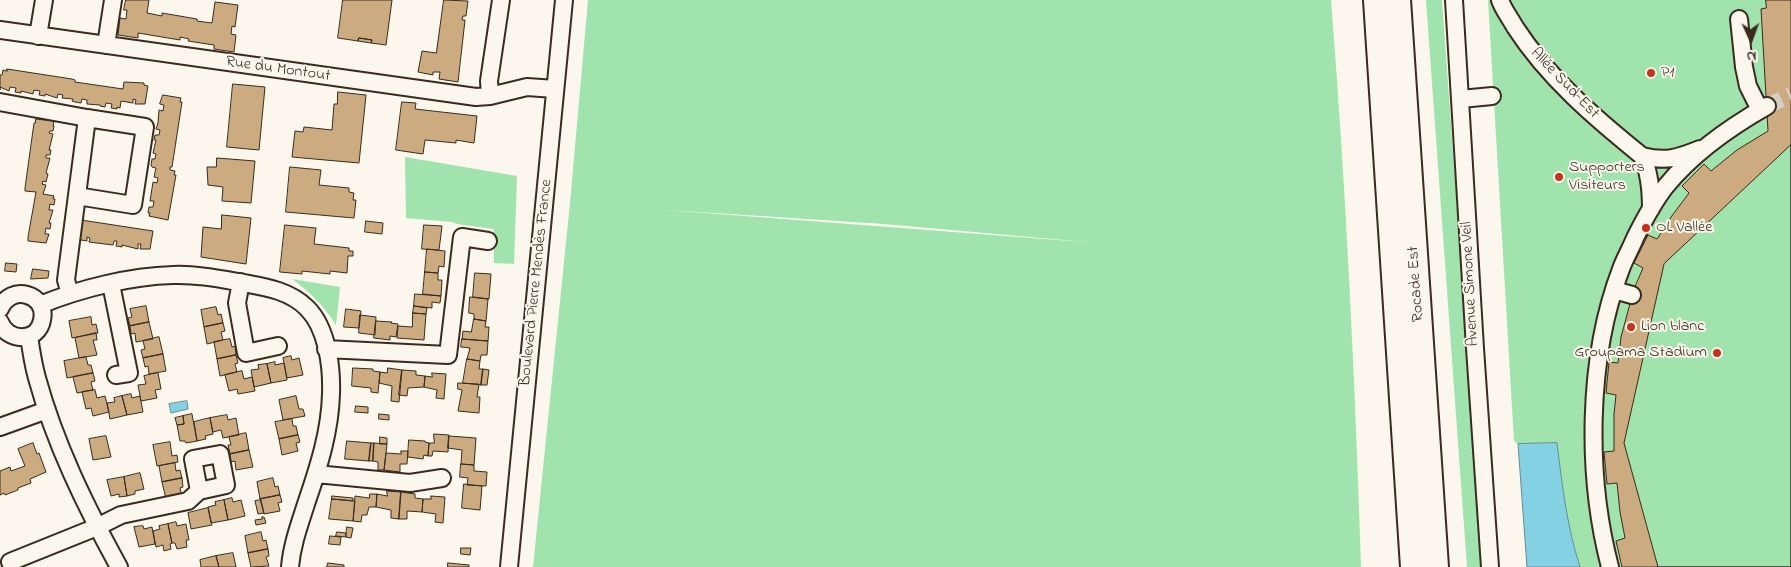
<!DOCTYPE html>
<html>
<head>
<meta charset="utf-8">
<style>
  body { margin:0 }
  #map { position:relative; width:1791px; height:567px; overflow:hidden; background:#fbf7ec; font-family:"Indie Flower",sans-serif }
  canvas { display:block }
  .north { position:absolute; left:1726px; top:15px; width:50px; height:50px; -webkit-text-stroke:4px #fbf7ec; paint-order:stroke; rotate:178deg; font-size:14px; font-weight:700; line-height:20px; text-align:center; color:#3b2a1e }
  .north::after { content:''; display:block; margin:auto; width:18px; height:22px; background:#3b2a1e; clip-path:polygon(50% 0,100% 100%,50% 72%,0 100%) }
</style>
</head>
<body>
<div id="map">
<canvas width="1791" height="567"></canvas>
<div class="north">N</div>
</div>
<script>
const g = document.querySelector('canvas').getContext('2d');
g.lineJoin = 'round';
function fill(path, color) { g.fillStyle = color; g.fill(path, 'evenodd'); }
function strokePath(path, color, width, dash) { g.strokeStyle = color; g.lineWidth = width; g.lineCap = dash ? 'butt' : 'round'; g.setLineDash(dash || []); g.stroke(path); }
function drawText(font, color, halo, rows, align = 'center') {
  g.font = font + ' "Indie Flower",sans-serif'; g.lineWidth = 4; g.setLineDash([]); g.textBaseline = 'middle'; g.strokeStyle = halo; g.fillStyle = color; for (const [text, x, y, turn = 0] of rows) {
    g.save(); g.translate(x, y); g.rotate((+turn || 0) * Math.PI / 180); g.textAlign = isNaN(turn) ? turn : align; if (halo) g.strokeText(text, 0, 0); g.fillText(text, 0, 0); g.restore();
  }
}
fill(new Path2D(`
  M588,0H1331C1346,189 1355,378 1361,567H533L570,203ZM652,209L884,224L1097,243L653,209Z
  M1426,0H1442L1483,567H1467Z
  M1488,0H1791V567H1527L1518,444L1514,441Z
  M405,157L517,176L514,264L494,263V229L457,224L452,222L406,218Z
  M292,279L340,287L336,325C323,305 311,293 292,279Z`), '#a0e3ad');
const water = new Path2D(`
  M187,401L188,409L171,413L169,404Z
  M1557,443C1562,484 1567,527 1580,567H1527L1518,444Z`);
fill(water, '#85d1e4');
strokePath(water, '#678e95', 1);
const building = new Path2D(`
  M126,0H149L147,13L162,16V13L197,19V21L212,23L215,2L238,5L235,27L232,26L231,34L236,35L234,52L214,49V45L188,41L189,39L180,37V40L138,33V38L118,35L120,18L126,19L127,10H124Z
  M343,0H392L386,45L371,43L372,40L359,38L358,41L338,38Z
  M444,0L468,1L466,16H463L462,20H465L458,82L439,79L440,72H433V75L418,72L422,51L436,53Z
  M1766,0H1791V567H1622L1616,541L1625,538L1620,512L1617,483L1607,484L1604,452L1614,451V414L1616,395L1606,393L1609,362L1618,363L1621,337L1634,289L1643,268L1634,263L1648,235L1657,239L1671,217L1689,193L1682,186L1704,164L1711,171L1737,150L1768,131L1761,9L1766,8Z
  M359,38L372,40L371,43L358,41Z
  M7,69L72,79L75,80V82L123,89L124,82L144,83V85L148,86L145,104H135L136,100L133,99V103L121,101L120,108L117,107V109L111,108L112,104L106,103L105,107L100,106V105L87,104V100L82,99L81,103L75,102L72,101L73,99L62,98L63,95L58,94L57,98L45,94V96L39,95L40,91L34,90L33,94L21,91V93L15,92L16,88L10,87L9,91L0,87V90V75H2L3,70L7,71Z
  M233,84L265,87L259,150L227,147Z
  M338,92L366,95L359,163L292,157L295,131L303,132L304,127L332,130L334,104H337Z
  M163,95L181,98L180,102H182L172,167H170V170L175,171L174,175H176L168,220L149,216L150,213H148L149,207H153L154,201H150L153,182L157,183L158,178L154,177L156,168L152,167L151,165L152,159H155L156,154L153,153L156,140H154L155,135H159L160,130L156,129L158,123L159,110L163,111L164,105L160,104Z
  M402,102L416,103L415,109L477,116L474,143L456,140V143L425,140L423,154L396,150Z
  M36,119L54,121L53,126H54L53,131H50L49,133L53,134L49,150H51L50,155H46V158H50L46,173L48,174L46,182L43,181L42,184L46,185L43,194L54,196L53,199H55L54,205L50,204L49,210H53L49,223H51L50,229L46,228L45,234H49L46,243L28,241V237L36,192L25,191V188L34,123H35Z
  M1791,145V567H1658L1624,443L1664,264Z
  M217,158L255,161L251,203L222,201L223,187L208,185L207,167H216Z
  M290,167L321,170L319,185L349,188V192L354,193L353,200H356L354,218L286,212Z
  M222,215L251,218L246,264L201,257L203,227L221,229Z
  M81,220L153,231L150,249H140L141,244H138V249L122,245V247L116,246L117,241H114L113,245L89,242L90,238L87,237V241L81,240L78,239Z
  M366,221L383,223L382,234L365,232Z
  M285,225L316,228L314,244L349,248V251H353V256H348L347,273L330,271V274L302,271V274L280,272Z
  M424,225L442,226L439,250L422,249Z
  M427,249L445,251L444,267L439,266L438,273L425,272Z
  M6,263L17,264L16,272L5,271Z
  M33,269L49,271L48,278L31,279Z
  M425,272L438,273V280H442L441,296L423,294Z
  M475,273L491,274L489,299L473,297Z
  M415,294L441,296L440,303L432,302V308L414,306Z
  M470,297L488,299L486,321L474,319V314L469,313Z
  M146,306L149,322L130,326L128,318L132,317L130,309Z
  M414,306L427,308L426,314L413,313Z
  M216,307L218,315L221,314L223,323L204,327L201,310Z
  M346,309L361,311L359,328L344,327Z
  M413,313L426,314L424,340L397,338L398,326L412,327Z
  M360,315L376,317L375,335L359,333Z
  M91,317L92,325L96,324L98,333L72,338L69,321Z
  M474,319L486,321L485,327H489L488,341L462,339L463,331L471,332Z
  M376,321L392,322L391,323L398,324L396,337L390,336V340L374,338Z
  M149,322L153,339L136,342L135,333L131,334L130,326Z
  M223,323L225,331L221,332L223,340L207,344L204,327Z
  M96,333L97,340H93L97,355L79,358L75,338Z
  M159,337L163,354L143,358L141,350L145,349L143,341Z
  M230,339L232,347L235,346L236,355L217,359L214,342Z
  M462,339L488,341L487,355H481L480,361L467,359L470,348L461,347Z
  M163,354L166,371L149,374L148,366L145,367L143,358Z
  M236,355L238,363L235,364L237,372L220,376L217,359Z
  M291,356L292,360L299,358L303,375L287,378L283,358Z
  M86,357L88,365H91L93,373L67,378L64,361Z
  M467,359L480,361L479,369H483L481,385L463,383Z
  M275,362V365L284,363L287,380L271,383L267,364Z
  M267,364L271,383L254,387L251,370L259,369L258,365Z
  M353,368L373,369V371L380,372L378,393L371,392V388L352,386Z
  M388,368L402,370L399,402L391,401L392,386L379,383L380,372L387,373Z
  M483,369L489,370L487,385H481Z
  M402,370L416,371V375L425,376L424,387L408,388L407,396L399,395Z
  M242,371L244,379L252,377L255,391L238,394L237,389L229,391L225,375Z
  M93,373L95,381L91,382L93,390L77,393L73,377Z
  M158,373L161,389L155,390L157,398L141,401L138,385L146,384L144,376Z
  M432,373L446,374L444,399L436,398L437,390L424,387L425,376L432,377Z
  M458,383L479,384L477,397H480L479,413L458,411L462,390L458,389Z
  M95,390L97,398L105,396L109,412L93,416L91,408L86,409L82,392Z
  M131,394L132,398L140,396L143,412L127,415L122,396Z
  M122,396L127,415L110,419L107,403L115,402L114,398Z
  M296,396L299,409H303L305,416L283,420L279,400Z
  M356,406L368,407V413L355,412Z
  M192,414L197,441L186,443L185,441H180L177,425L184,424L183,416Z
  M379,414L389,415V420L379,419Z
  M227,415L228,420L236,418L239,435L223,438L221,430L213,432L210,418Z
  M183,416L184,424L177,425L175,418Z
  M210,418L213,434L205,436L206,439L197,441L194,422Z
  M292,419L293,426H296L298,435L279,439L275,422Z
  M246,433L249,450L230,454L228,445H231L229,437Z
  M434,434L449,435L448,452L433,451L432,456H428L429,443H434Z
  M298,435L300,442L296,443L298,451L282,455L279,439Z
  M106,436L111,457L93,460L89,439Z
  M449,436L476,438L474,465L461,464L462,450L448,448Z
  M380,437L387,438V444H380Z
  M409,440L425,441V442L429,443L428,456L424,455L423,459L408,457Z
  M347,441L371,443L369,461L345,459Z
  M170,442L172,456L177,455L178,462L157,466L153,445Z
  M33,443L37,454L39,453L46,472L30,479L31,483L18,488V490L5,495L4,493L0,495V471L10,467L11,471L25,466L18,449Z
  M371,443H374L373,461H369Z
  M374,443L387,444L384,470H378V462L373,461Z
  M249,450L253,467L236,470L235,461L231,462L230,454Z
  M401,451H408L407,464H400V472L384,470L386,453L401,454Z
  M175,463L176,471L180,470L182,478L162,482L159,466Z
  M461,464L474,465V471L487,472L486,486L467,485L468,478L460,477Z
  M140,473L144,489L135,491V494L127,496L124,477Z
  M124,477L127,496L119,497V494L111,496L107,480Z
  M182,478L183,487L180,488L182,496L166,499L162,482Z
  M273,478L275,487L278,486L280,495L260,499L257,482Z
  M464,484L482,486L480,510L462,508Z
  M387,491L401,492L399,519L391,518V510L376,507L377,494L387,496Z
  M401,492L415,494V498L423,499L422,512L407,511V519H399Z
  M370,494H377L376,507H369L367,515H362L361,522L353,521L355,496L369,498Z
  M280,495L282,502L278,503L280,511L264,514L260,499Z
  M332,496L353,498V501L332,499Z
  M431,496L445,497L443,523L435,522L436,514L422,512L423,499H431Z
  M232,498L233,502L241,500L245,516L228,520L224,500Z
  M332,499L355,501L353,521L329,519Z
  M224,500L228,520L211,523L208,507L216,505L215,502Z
  M261,500L264,513L258,514L255,501Z
  M208,508L212,525L191,529L188,513Z
  M262,517H264L266,523L256,525L255,520L262,519Z
  M176,522L177,526L186,524L189,540H186L187,547L177,549L175,543H172L168,524Z
  M168,524L172,543L170,544L171,549L164,551L163,545L156,547L153,531L160,529L159,526Z
  M143,526L144,529L152,527L155,544L139,547L134,527Z
  M347,527L353,528L351,538L346,537Z
  M261,532L263,541L266,540L268,549L248,553L245,536Z
  M337,532L346,533V537L336,536Z
  M330,536L341,537L340,545L329,544Z
  M461,548H471L470,555L461,554Z
  M268,549L269,556L266,557L269,566L251,567L248,553Z
  M233,553L236,567H219L216,556Z
  M216,556L219,567H201L200,560Z
  M328,563L344,565V567H327Z
  M448,563L469,565V567H448Z`);
fill(building, '#cdab80');
strokePath(building, '#3b2a1e', 1);
strokePath(new Path2D(`
  M1767,106L1791,95`), '#d5cec3', 16, [16, 8]);
const minor = new Path2D(`
  M1454,0L1475,348L1490,567
  M1500,0C1503,9 1510,18 1515,27C1548,78 1595,118 1642,156C1650,173 1651,191 1651,209
  M1739,19L1744,67L1748,86L1760,110
  M0,30L476,97L490,96L527,87L555,89
  M38,36L44,0
  M106,45L113,0
  M490,96L489,81L501,0
  M1461,99L1492,96
  M0,102L87,118L66,280L70,294
  M1642,156C1666,162 1678,158 1700,149
  M77,196L133,205L145,127L87,118
  M241,282L237,303L246,353L278,346
  M111,284L129,373L116,375
  M1614,290L1632,295
  M40,305C79,289 130,276 173,275C197,274 221,279 244,283C266,287 290,291 307,308C327,328 332,366 331,394C330,431 319,466 307,501C300,523 292,544 290,567
  M0,309C10,283 48,294 42,320C38,343 7,342 0,322
  M29,336C31,350 33,364 37,378C55,444 86,507 119,567
  M326,349L448,355L462,237L488,241
  M0,427L47,410
  M316,474L410,483L442,478
  M10,562L97,527L121,515L188,501L199,491L226,485L220,454L193,459L199,491
  M509,567L564,0
  M1610,567C1586,475 1587,358 1621,269C1625,258 1631,248 1635,238C1644,220 1654,201 1666,186C1693,153 1730,127 1767,106`);
const highway = new Path2D(`
  M1376,0L1413,567
  M1398,0L1436,567`);
strokePath(minor, '#3b2a1e', 20);
strokePath(highway, '#3b2a1e', 28);
strokePath(minor, '#fbf7ec', 16);
strokePath(highway, '#fbf7ec', 24);
for (const [x, y, r, color] of [
  [1651,73,5,"#c8321e"],
  [1559,177,5,"#c8321e"],
  [1646,228,5,"#c8321e"],
  [1631,327,5,"#c8321e"],
  [1717,353,5,"#c8321e"]
]) { const dot = new Path2D(); dot.arc(x, y, r, 0, 2 * Math.PI); g.fillStyle = color; g.fill(dot); strokePath(dot, '#fbf7ec', 2); }
drawText('16px', '#3b2a1e', '#fbf7ec', [
  ["Rue du Montout",278,70,8],
  ["Allée Sud-Est",1564,84,46],
  ["Boulevard Pierre Mendès France",537,283,-84],
  ["Rocade Est",1417,284,-94],
  ["Avenue Simone Veil",1471,284,-93]
]);
drawText('16px', '#3b2a1e', '#fbf7ec', [
  ["P1",1661,73],
  ["Supporters",1569,168],
  ["Visiteurs",1569,186],
  ["OL Vallée",1656,228],
  ["Lion blanc",1641,327],
  ["Groupama Stadium",1707,353,"right"]
], 'left');
</script>
</body>
</html>
